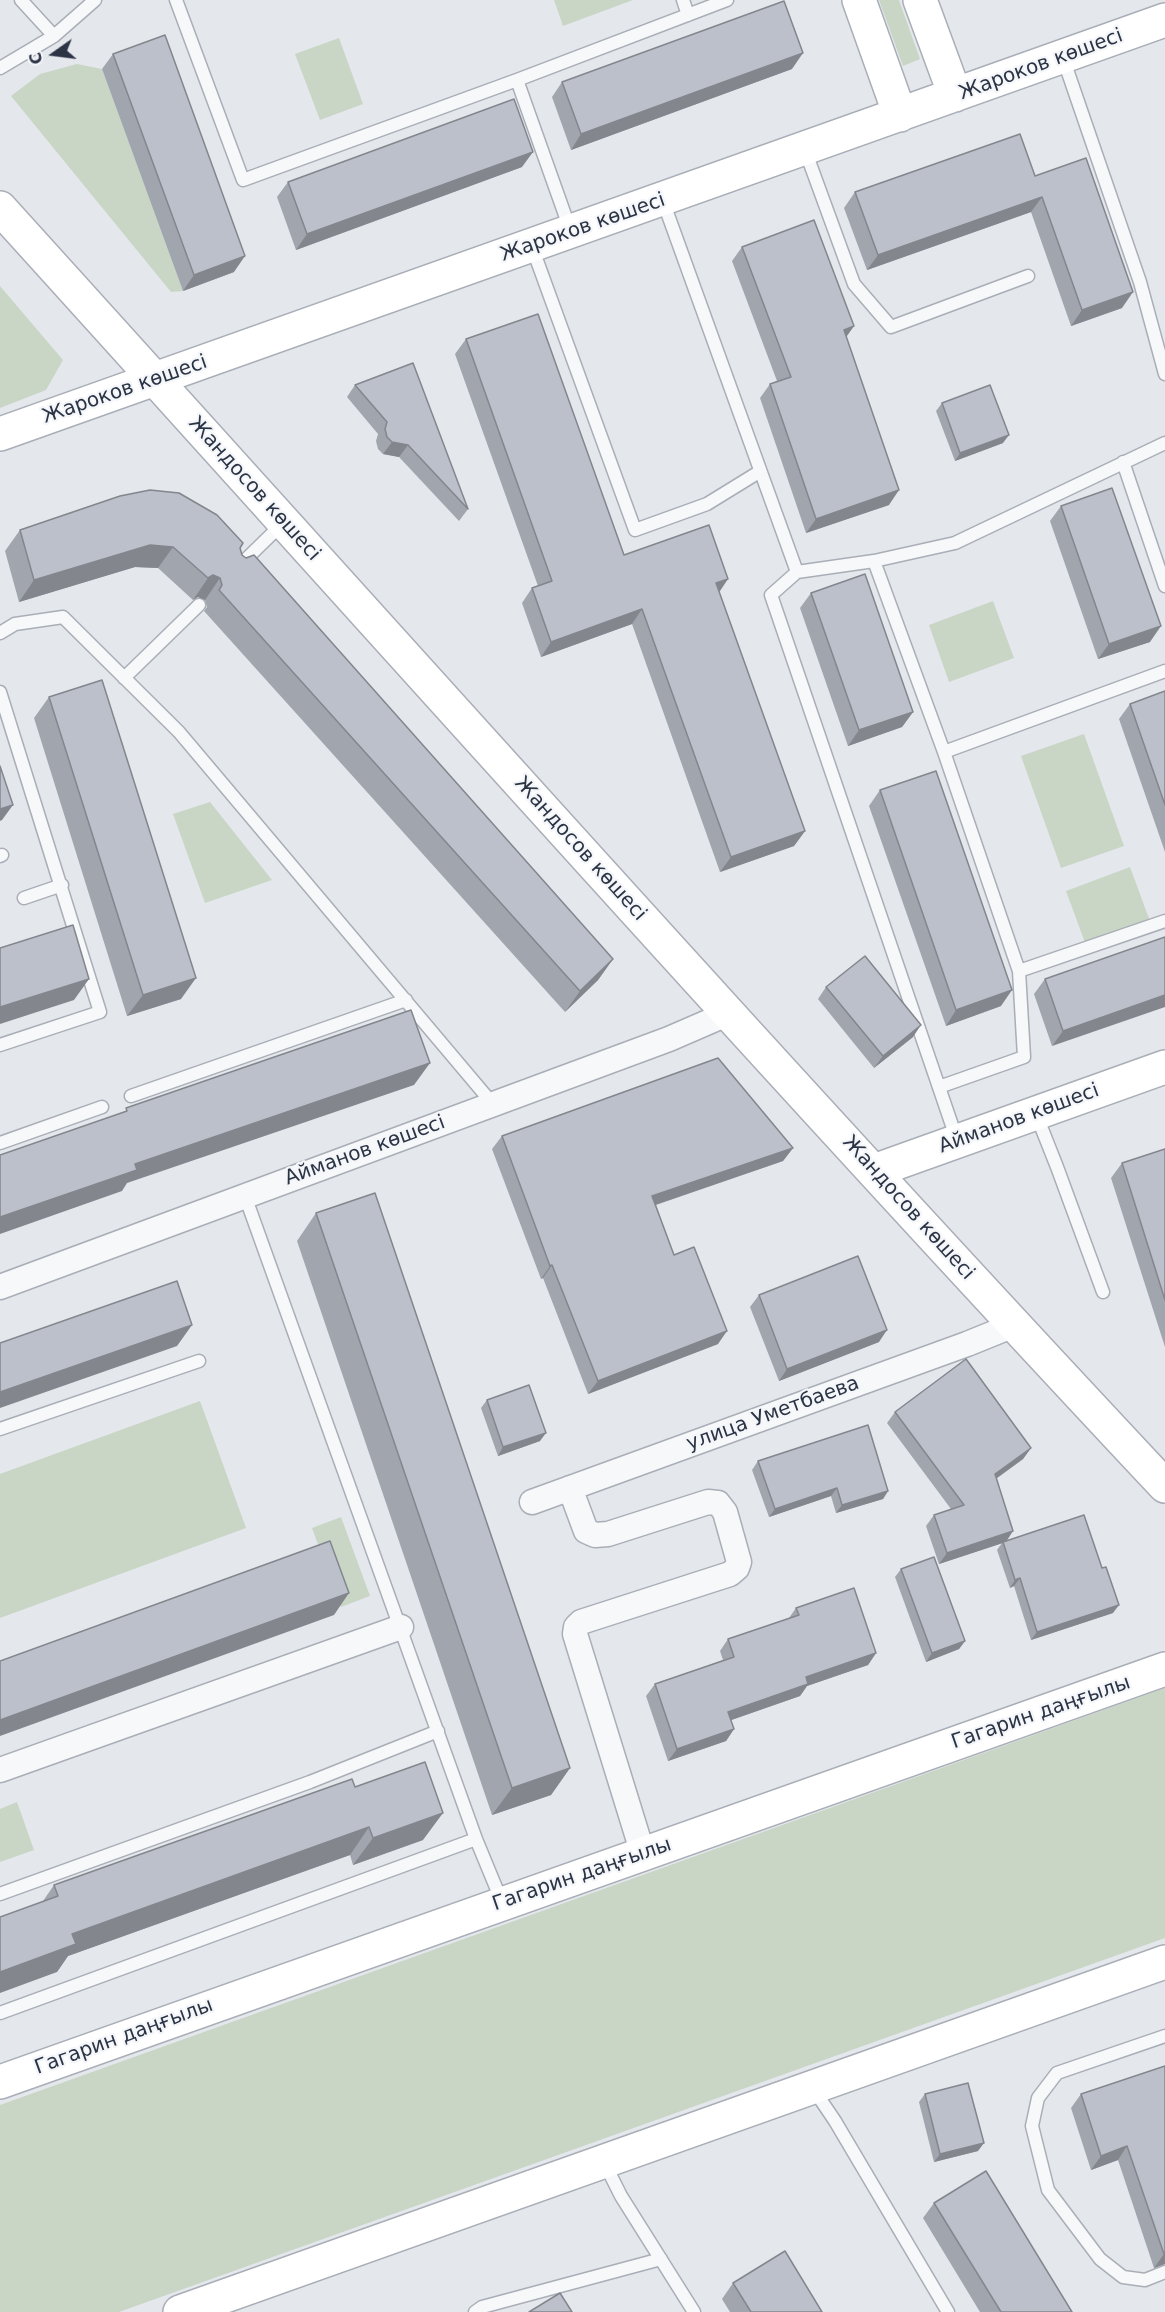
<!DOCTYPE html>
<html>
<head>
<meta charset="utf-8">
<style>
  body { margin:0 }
  #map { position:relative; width:1165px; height:2312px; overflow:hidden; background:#e4e7ec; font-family:"DejaVu Sans",sans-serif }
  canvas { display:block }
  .north { position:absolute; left:24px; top:24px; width:60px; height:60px; -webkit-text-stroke:4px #f4f6f9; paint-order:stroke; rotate:256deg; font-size:16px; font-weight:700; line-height:24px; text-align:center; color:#2b3445 }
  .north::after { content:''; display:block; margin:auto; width:21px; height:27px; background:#2b3445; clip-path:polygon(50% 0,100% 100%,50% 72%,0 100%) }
</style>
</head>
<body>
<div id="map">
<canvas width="1165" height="2312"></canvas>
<div class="north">С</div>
</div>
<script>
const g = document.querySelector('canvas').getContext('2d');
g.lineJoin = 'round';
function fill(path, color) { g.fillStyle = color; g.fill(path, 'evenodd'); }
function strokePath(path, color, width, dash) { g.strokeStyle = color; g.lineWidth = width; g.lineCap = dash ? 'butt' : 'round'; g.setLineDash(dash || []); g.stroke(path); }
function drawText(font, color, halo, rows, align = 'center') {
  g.font = font + ' "DejaVu Sans",sans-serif'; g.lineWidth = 4.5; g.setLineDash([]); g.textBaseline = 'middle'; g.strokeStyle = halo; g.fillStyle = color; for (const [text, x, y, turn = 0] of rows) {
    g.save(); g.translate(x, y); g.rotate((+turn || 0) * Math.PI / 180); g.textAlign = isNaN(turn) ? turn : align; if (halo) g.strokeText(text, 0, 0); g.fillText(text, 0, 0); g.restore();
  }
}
fill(new Path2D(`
  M554,0H633L563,26Z
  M879,0H899L920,59L903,66Z
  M339,38L363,104L320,120L295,54Z
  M77,64L102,69L183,291L171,292L11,96L40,74Z
  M0,286L63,360L46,390L0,408Z
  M993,601L1014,658L949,682L929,625Z
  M1084,734L1124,846L1061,868L1021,756Z
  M210,802L272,880L205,903L173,814Z
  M1130,867L1151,924L1087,948L1066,891Z
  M200,1401L246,1528L0,1618V1474Z
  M341,1517L370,1596L341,1607L312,1528Z
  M1165,1688V1938L119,2312H0V2105Z
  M17,1802L34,1850L0,1862V1809Z`), '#c9d6c5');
const lane = new Path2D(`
  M21,0L54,36
  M176,0L243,180L517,80L727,0
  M683,0L688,15
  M1063,58L1140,282L1165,374
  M0,68L54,36L95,0
  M517,80L570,229
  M805,150L854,284L891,327L1028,276
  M663,201L797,572L771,595L957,1140
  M532,247L635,530L707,504L759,472
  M1123,462L1165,586
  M874,561L944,752L1019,971L1024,1057L939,1087
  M237,568L282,524
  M797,572L874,561L955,543L1165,443
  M0,633L15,624L63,617L179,732L492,1103
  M124,678L199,605
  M0,692L100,1012L0,1045
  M944,752L1165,671
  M0,856L2,855
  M24,898L62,885
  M1019,971L1165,921
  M131,1096L406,1000
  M1036,1114L1057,1167L1103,1292
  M0,1143L102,1107
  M245,1196L476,1839L502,1902
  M0,1429L199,1361
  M0,1894L310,1782L438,1731
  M0,2013L476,1839
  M1165,2036L1057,2073L1038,2098L1032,2126L1048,2190L1100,2259L1123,2277L1145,2280L1165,2272
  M814,2090L835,2121L948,2312
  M604,2162L621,2196L694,2312
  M475,2312L482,2307L661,2259`);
const street = new Path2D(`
  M0,1287L669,1039L729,1013
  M570,1488L586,1531L595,1535L608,1534L708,1502L718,1503L725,1512L739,1562L737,1568L730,1574L581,1622L576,1627L575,1634L643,1854
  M532,1502L967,1344L1014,1325
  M0,1770L401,1627`);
const secondary = new Path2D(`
  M859,0L900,115
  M920,0L955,95
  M0,208C387,635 771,1066 1165,1486
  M0,434L1165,20
  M874,1171L1165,1067
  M0,2082L1165,1669
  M180,2312L1165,1962`);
strokePath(lane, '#a9aeb7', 15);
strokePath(street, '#a9aeb7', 27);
strokePath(secondary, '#a9aeb7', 36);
strokePath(lane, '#f7f8fa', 12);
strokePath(street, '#f7f8fa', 24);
strokePath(secondary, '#fff', 33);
fill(new Path2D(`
  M113,54L234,272L183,291L102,69Z
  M792,69L571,150L552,97L562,82Z
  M522,167L296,250L277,197L288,182Z
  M1035,176L1122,308L1071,326L1031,212L867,270L844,208L855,192Z
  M742,247L854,326L846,337L889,505L806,533L760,398L770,384L777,381L732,261Z
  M466,339L624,555L719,591L805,831L794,846L720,872L632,624L541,657L522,603L532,588L538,586L455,354Z
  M355,385L468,509L459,521L399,457L383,454L378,449L376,441L378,434L347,397Z
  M942,403L1003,443L955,461L936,411Z
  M1061,506L1150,642L1098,659L1050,521Z
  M20,530L240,548L242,555L613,959L598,980L565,1012L204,611L207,607L205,600L198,597L193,600L158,568L135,567L19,602L5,551Z
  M811,593L913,712L902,727L848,746L800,608Z
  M1165,691V852L1119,719L1130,704Z
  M49,697L181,999L127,1016L34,718Z
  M880,790L1001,1006L946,1026L869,806Z
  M1165,937L1052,1046L1034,994L1045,979Z
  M826,987L913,1037L874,1068L818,999Z
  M502,1136L793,1148L783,1161L656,1205L674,1255L718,1344L588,1394L543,1278L541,1279L492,1149Z
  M1165,1149V1347L1111,1178L1122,1163Z
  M316,1213L570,1768L551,1795L492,1815L297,1241Z
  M759,1295L879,1342L779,1381L750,1307Z
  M487,1400L540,1441L498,1456L481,1408Z
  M895,1412L1031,1448L1023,1459L996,1479L1006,1541L1113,1613L1031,1640L1014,1586L1010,1588L997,1550L1002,1543L939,1564L926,1526L934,1515L951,1509L887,1423Z
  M758,1461L888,1491L883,1499L836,1513L831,1496L769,1517L752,1470Z
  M901,1569L965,1641L959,1649L926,1662L895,1577Z
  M796,1608L876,1653L868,1665L807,1686L800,1696L731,1720L734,1729L726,1741L668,1761L646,1696L655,1684L723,1660L720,1651L728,1639L789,1618Z
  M355,1787L423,1840L353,1865L350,1855L68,1956L57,1972L43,1901L54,1885Z
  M1165,2066V2264L1154,2268L1118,2160L1091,2170L1071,2108L1081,2094Z
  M925,2094L978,2151L934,2162L919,2102Z
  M934,2203L1072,2312H980L923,2218Z
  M733,2283L822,2312H730L722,2299Z`), '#a1a5ae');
fill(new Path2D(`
  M803,53L792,69L571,150L581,134Z
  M533,152L522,167L296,250L307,234Z
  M1042,197L1031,212L867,270L878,255Z
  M245,256L234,272L183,291L194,275Z
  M1133,292L1122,308L1071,326L1082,310Z
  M854,326L844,340V330Z
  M1009,435L1003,443L955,461L960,453Z
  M392,442L408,445L399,457L383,454Z
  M899,490L889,505L806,533L816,519Z
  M150,545L173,547L158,568L135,567L19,602L34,580Z
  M213,575L220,578L205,600L198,597L193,600L208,578Z
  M728,579L718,594L716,583Z
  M642,609L632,624L541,657L551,642Z
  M1161,626L1150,642L1098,659L1109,644Z
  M913,712L902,727L848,746L859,730Z
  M13,805L2,820L0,821V809Z
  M805,831L794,846L720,872L731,857Z
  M613,959L598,980L565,1012L580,991Z
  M196,978L181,999L127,1016L143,995Z
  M89,979L74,1000L0,1024V1007Z
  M1012,990L1001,1006L946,1026L956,1010Z
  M1165,995V1007L1052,1046L1063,1031Z
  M921,1025L913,1037L874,1068L883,1056Z
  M430,1063L414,1085L127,1183L122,1191L0,1234V1217L135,1164Z
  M793,1148L783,1161L643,1209L652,1196Z
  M552,1265L543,1278L541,1279L550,1266Z
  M192,1325L177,1346L0,1408V1392Z
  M887,1330L879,1342L779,1381L787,1369Z
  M727,1331L718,1344L588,1394L598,1381Z
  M546,1433L540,1441L498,1456L503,1447Z
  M1031,1448L1023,1459L987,1485L995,1474Z
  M837,1488L831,1496L769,1517L775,1509Z
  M888,1491L883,1499L836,1513L842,1505Z
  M1013,1531L1006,1542L939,1564L947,1553Z
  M1020,1578L1014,1586L1010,1588L1015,1580Z
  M349,1593L334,1615L0,1736V1720Z
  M1119,1605L1113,1613L1031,1640L1037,1632Z
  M965,1641L959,1649L926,1662L932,1653Z
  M876,1653L868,1665L807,1686L800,1696L720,1724L728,1712L806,1677Z
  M734,1729L726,1741L668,1761L677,1749Z
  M570,1768L551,1795L492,1815L512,1788Z
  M443,1813L423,1840L353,1865L373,1838Z
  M369,1827L350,1855L68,1956L57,1972L0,1993V1972L72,1934Z
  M984,2143L978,2151L934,2162L940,2154Z
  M1127,2146L1118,2160L1091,2170L1101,2156Z
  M1165,2253V2264L1154,2268L1164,2254Z`), '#83868d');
const building = new Path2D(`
  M784,1L803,53L581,134L562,82Z
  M165,35L245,256L194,275L113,54Z
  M514,99L533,152L307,234L288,182Z
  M1020,134L1035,176L1086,158L1133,292L1082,310L1042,197L878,255L855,192Z
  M814,220L854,326L844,330L899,490L816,519L770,384L791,377L742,247Z
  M538,314L624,555L709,525L728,579L716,583L805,831L731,857L642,609L551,642L532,588L552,581L466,339Z
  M413,363L468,509L408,445L392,442L387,437L385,429L387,422L355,385Z
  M990,385L1009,435L960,453L942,403Z
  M1112,488L1161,626L1109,644L1061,506Z
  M150,490L179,493L217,515L243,543L240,548L242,555L246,558L254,555L613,959L580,991L219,590L222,585L220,578L213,575L208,578L173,547L150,545L34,580L20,530L120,496Z
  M865,574L913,712L859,730L811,593Z
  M102,680L196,978L143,995L49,697Z
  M1165,691V805L1130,704Z
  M0,766L13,805L0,809Z
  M936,771L1012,990L956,1010L880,790Z
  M73,925L89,979L0,1007V948Z
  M1165,937V995L1063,1031L1045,979Z
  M865,956L921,1025L883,1056L826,987Z
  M411,1010L430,1063L135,1164L137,1170L0,1217V1155L127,1111L126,1108Z
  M718,1058L793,1148L652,1196L674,1255L694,1247L727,1331L598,1381L552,1265L550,1266L502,1136Z
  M1165,1149V1300L1122,1163Z
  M375,1193L570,1768L512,1788L316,1213Z
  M858,1256L887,1330L787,1369L759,1295Z
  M177,1281L192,1325L0,1392V1343Z
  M966,1359L1031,1448L995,1474L1013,1531L947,1553L934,1515L964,1505L895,1412Z
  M529,1385L546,1433L503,1447L487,1400Z
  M868,1425L888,1491L842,1505L837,1488L775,1509L758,1461Z
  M1084,1515L1102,1568L1106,1567L1119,1605L1037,1632L1020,1578L1015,1580L1003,1542Z
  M330,1541L349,1593L0,1720V1661Z
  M934,1557L965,1641L932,1653L901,1569Z
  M854,1588L876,1653L806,1677L808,1684L728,1712L734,1729L677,1749L655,1684L734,1657L728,1639L799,1615L796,1608Z
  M425,1762L443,1813L373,1838L369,1827L72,1934L76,1944L0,1972V1917L58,1896L54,1885L352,1779L355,1787Z
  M1165,2066V2253L1164,2254L1127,2146L1101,2156L1081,2094Z
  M968,2083L984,2143L940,2154L925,2094Z
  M986,2171L1072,2312H1001L934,2203Z
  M785,2251L822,2312H751L733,2283Z
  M560,2293L572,2312H529Z`);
fill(building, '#bbc0ca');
strokePath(building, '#83868d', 1.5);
drawText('20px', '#2b3445', '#f4f6f9', [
  ["Жароков көшесі",1041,65,-20],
  ["Жароков көшесі",583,228,-19],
  ["Жароков көшесі",125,390,-19],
  ["Жандосов көшесі",254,489,48],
  ["Жандосов көшесі",580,849,48],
  ["Айманов көшесі",1019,1119,-20],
  ["Айманов көшесі",365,1151,-20],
  ["Жандосов көшесі",908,1208,48],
  ["улица Уметбаева",773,1414,-20],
  ["Гагарин даңғылы",1041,1713,-19],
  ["Гагарин даңғылы",582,1875,-19],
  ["Гагарин даңғылы",124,2037,-20]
]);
</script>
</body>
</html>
